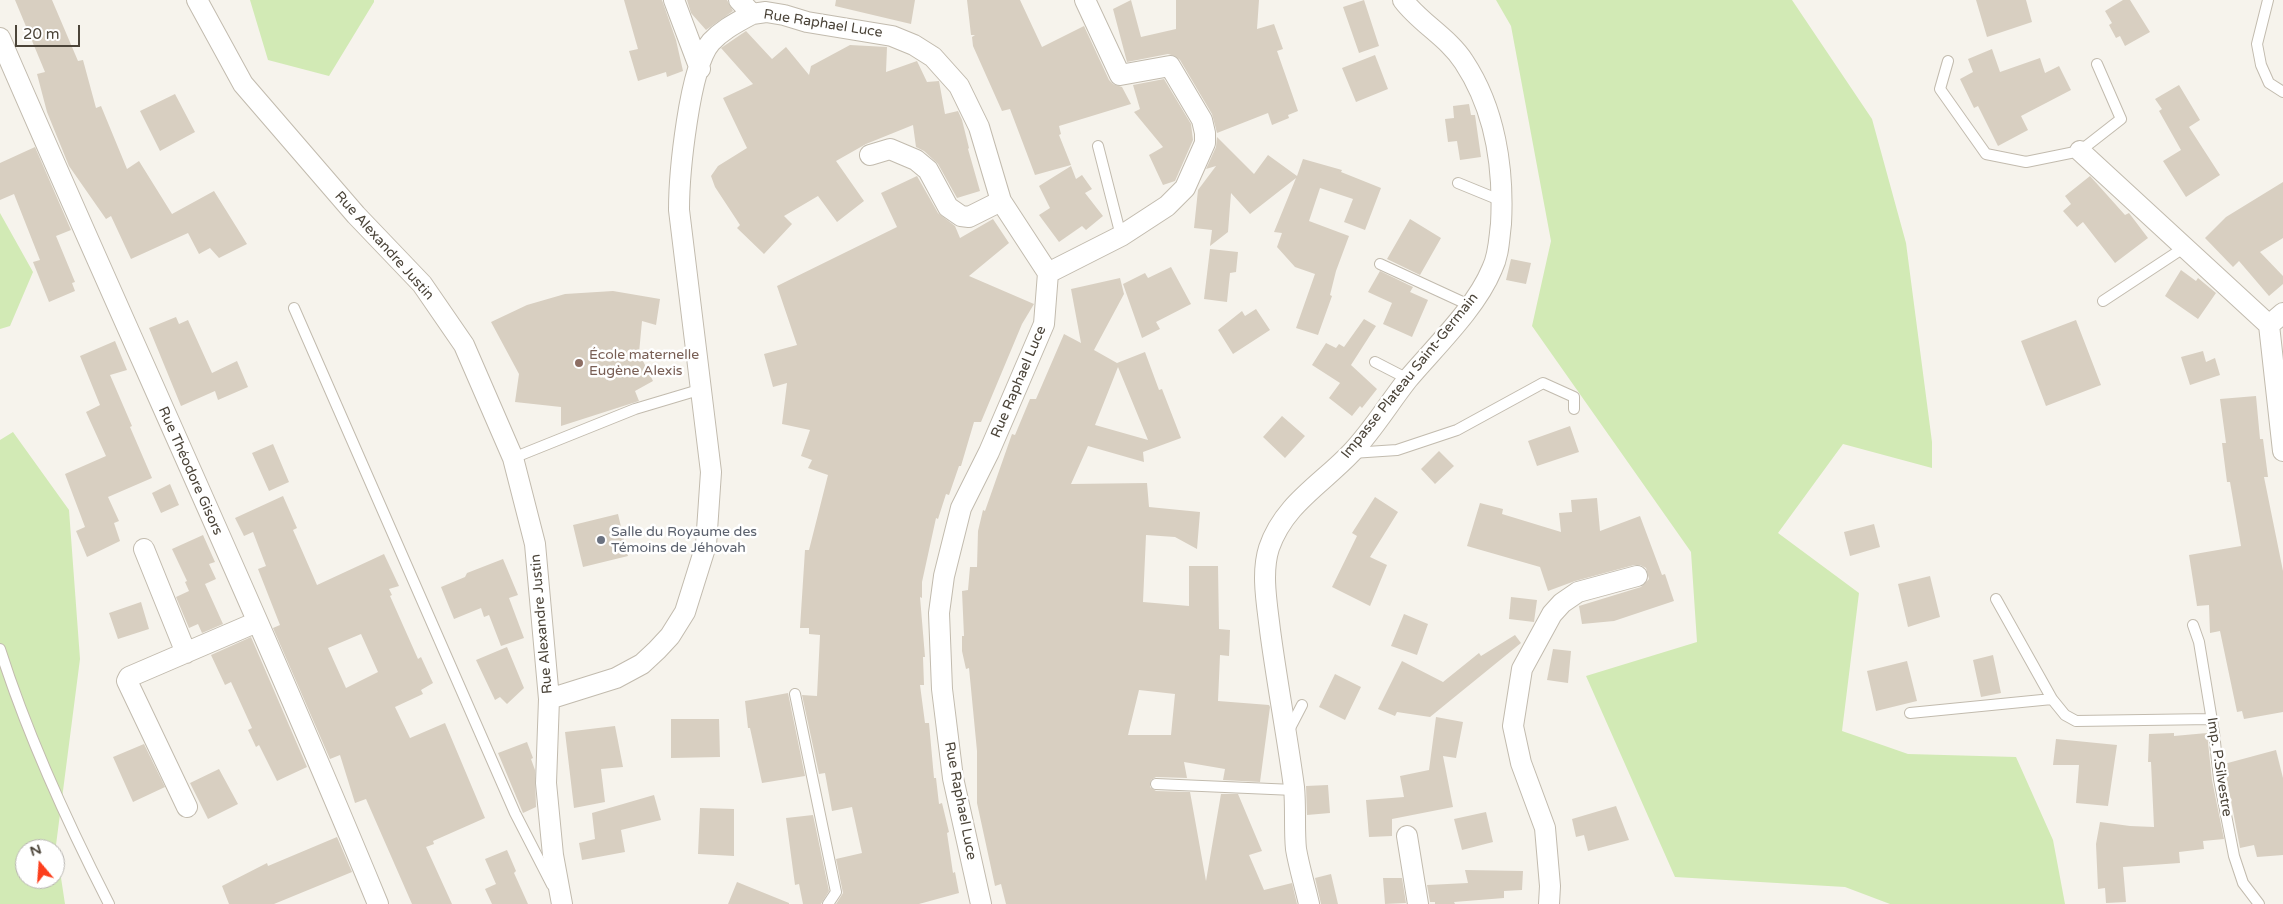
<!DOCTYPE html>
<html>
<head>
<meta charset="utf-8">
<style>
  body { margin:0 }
  #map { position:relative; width:2283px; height:904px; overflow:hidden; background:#f6f3ec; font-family:"Varela Round",sans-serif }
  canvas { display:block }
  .north { position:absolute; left:15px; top:839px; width:50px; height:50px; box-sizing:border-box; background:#fff; border:1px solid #b7b4b0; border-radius:50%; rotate:342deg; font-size:14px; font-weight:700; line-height:20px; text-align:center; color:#4b4439 }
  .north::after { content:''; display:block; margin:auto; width:18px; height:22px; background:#fc3f1d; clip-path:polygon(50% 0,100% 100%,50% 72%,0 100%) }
  .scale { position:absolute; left:15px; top:25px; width:65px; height:22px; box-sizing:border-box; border:2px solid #4b4439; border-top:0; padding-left:6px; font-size:15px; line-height:18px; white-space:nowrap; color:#4b4439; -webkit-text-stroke:4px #fff; paint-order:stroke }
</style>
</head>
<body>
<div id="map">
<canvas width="2283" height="904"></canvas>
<div class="north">N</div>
<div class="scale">20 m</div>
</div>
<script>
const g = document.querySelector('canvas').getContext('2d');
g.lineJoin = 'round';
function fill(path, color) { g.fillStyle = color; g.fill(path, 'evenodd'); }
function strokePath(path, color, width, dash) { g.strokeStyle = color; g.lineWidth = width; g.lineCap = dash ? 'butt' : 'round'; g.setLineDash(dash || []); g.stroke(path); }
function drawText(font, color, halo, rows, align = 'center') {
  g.font = font + ' "Varela Round",sans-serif'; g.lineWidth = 5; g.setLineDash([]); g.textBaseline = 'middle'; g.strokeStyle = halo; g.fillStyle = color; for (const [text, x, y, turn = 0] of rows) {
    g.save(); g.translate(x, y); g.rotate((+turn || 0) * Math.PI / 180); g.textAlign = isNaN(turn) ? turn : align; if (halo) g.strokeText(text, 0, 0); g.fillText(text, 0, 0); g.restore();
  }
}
fill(new Path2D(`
  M250,0H374V2L329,76L268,60Z
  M1496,0H1792L1872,119L1906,243L1932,442V468L1843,444L1778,533L1859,593L1842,731L1908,754L2016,757L2053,840L2065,904H1890L1845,887L1675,877L1586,676L1697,642L1691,552L1532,326L1551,241L1511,26Z
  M0,213L33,272L10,326L0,329Z
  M13,432L69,510L80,659L56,845L65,904H0V440ZM25,849H55V879H25Z`), '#d2eab5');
fill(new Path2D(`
  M15,0H52L78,61L83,60L96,108L101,106L127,169L139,161L172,214L214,191L247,244L219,258L210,248L199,254L188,233L131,259L111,216L106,219L69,166L47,112L37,74L45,72Z
  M624,0H662L676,40L683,71L667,77L666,72L638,81L629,51L638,49Z
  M687,0H727L733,11L706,30L691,13Z
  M836,0H915L911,24L835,6Z
  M967,0H1020L1042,47L1084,26L1109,80L1113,84L1122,87L1131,104L1059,126L1061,134L1059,135L1071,165L1035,175L1010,109L1002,111L973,46L972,37L975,35H971Z
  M1131,0L1141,37L1176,29V0H1259L1257,29L1274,24L1283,49L1277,51L1298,111L1288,115L1289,118L1272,125L1268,113L1217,133L1212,114L1180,60L1175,56L1168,54L1127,62L1113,9Z
  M1364,0L1379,46L1359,53L1343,7Z
  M1976,0H2026L2032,22L1987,37Z
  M2123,0H2130L2150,32L2125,46L2120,36L2116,38L2109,25L2112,23L2105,11Z
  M746,31L772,59L786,47L809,75L811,66L850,45L887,47L886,72L917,61L927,82L939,81L945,114L958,111L962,120L969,148L968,149L980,191L957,198L938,164L924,151L916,147L913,125L866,144L836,161L864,201L837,222L818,196L784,216L792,224L764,254L737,228L740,225L715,187L711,176L718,166L747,148L723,98L753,84L721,48Z
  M1992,49L2000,72L2040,58L2045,73L2059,66L2071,90L2021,116L2028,130L1998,146L1978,106L1974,108L1960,79L1973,72L1968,59Z
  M1375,55L1388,89L1356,102L1342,68Z
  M1164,79L1191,124L1193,140L1175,181L1163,185L1149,155L1163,147L1134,112L1140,109L1133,85Z
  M2179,85L2200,120L2189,127L2220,175L2186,197L2163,161L2181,150L2159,111L2162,109L2155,99Z
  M175,94L195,132L160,151L140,111Z
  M1469,104L1471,115H1475L1481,157L1460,160L1457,141L1448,142L1445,119L1454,118L1453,106Z
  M1217,137L1254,174L1268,155L1297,176L1303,159L1342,170L1341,172L1381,188L1365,230L1344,222L1353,199L1320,188L1309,221L1349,236L1336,271L1330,295L1332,296L1318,335L1296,328L1315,274L1295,267L1277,247L1282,233L1274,232L1296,178L1250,214L1231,193L1228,232L1210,246L1212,230L1194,228L1198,190L1216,166L1206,169L1216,147Z
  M35,147L71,230L56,236L75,282L72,283L75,291L49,302L33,262L40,260L14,194L0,200V163Z
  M1071,166L1076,179L1082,175L1092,189L1085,193L1103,216L1086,230L1082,226L1059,242L1039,215L1050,208L1039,186Z
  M917,176L938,213L955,226L960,238L993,219L1009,243L969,276L1034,304L1022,324L981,422H974L961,466H959L949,495L946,494L938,519L936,518L922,582V598L920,597L925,657H923L924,685H920L925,723H929L934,778H936L939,804L942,803L949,832L947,833L953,873L955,872L959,893L919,904H836L843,893L836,859L862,853L852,807L832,811L825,773L819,774L802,695L817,696L820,635L809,634V628H800L805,550H809L828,475L808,468L812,460L801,456L810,430L782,424L787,383L773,387L764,354L797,345L777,286L897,227L881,193Z
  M2090,176L2125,215L2129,213L2148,238L2115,263L2083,222L2077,227L2063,211L2071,204L2065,196Z
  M2283,182V238L2260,252L2283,276V284L2269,296L2239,261L2233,267L2205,238L2226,217Z
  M1410,219L1441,238L1420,275L1387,259Z
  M1210,249L1238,252L1236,272L1230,273L1227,302L1204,299Z
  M1511,259L1531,263L1526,284L1506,280Z
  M1171,267L1191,304L1156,322L1160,329L1142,338L1123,284L1145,273L1148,278Z
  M2181,270L2196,281L2198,278L2216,293L2198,319L2165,296Z
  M1380,271L1413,287L1410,292L1428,300L1412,337L1383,324L1392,303L1368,292Z
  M1120,278L1124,294L1094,350L1117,363L1145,352L1159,390L1162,389L1181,438L1143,452L1144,462L1088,446L1071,484L1147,483L1149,507L1200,512L1197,549L1175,537L1146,535L1143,602L1189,606V566H1218L1219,629L1230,630L1229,656L1220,655L1218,701L1269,705L1270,707L1260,782L1223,780L1225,769L1184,762L1187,778L1156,777L1151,780L1150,787L1156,791L1190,792L1206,881L1221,794H1238L1262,851L1249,855L1264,890L1292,883L1297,904H1006L1001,884L995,886L977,803V751L969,668L966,669L962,651V636H964L962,591L968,590L970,567H977L978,531L983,510L985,511L1012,434L1015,435L1030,399H1036L1064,334L1081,343L1071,289ZM1118,367L1148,440L1095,425ZM1139,690L1175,694L1171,735H1128Z
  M613,291L660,299L656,325L642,321L639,353L653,381L635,391L639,401L561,426V407L515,402L519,374L491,322L527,305L565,294Z
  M1256,309L1270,330L1233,354L1218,330L1242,311L1245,316Z
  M176,317L179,324L188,320L212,373L237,361L248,387L218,400L215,391L181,406L149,328Z
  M1364,319L1376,326L1351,365L1377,389L1362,408L1360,406L1352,416L1329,398L1340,383L1312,365L1326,343L1336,348L1339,344L1344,347Z
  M2076,320L2101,385L2046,406L2021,341Z
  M115,341L127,370L110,375L132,426L130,427L152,478L108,497L119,521L114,523L120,541L87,557L76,531L85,527L65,474L106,456L86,412L100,405L80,356Z
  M2203,351L2206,362L2215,358L2220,375L2190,385L2181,357Z
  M2256,396L2260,439H2263L2268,477H2264L2283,571V712L2244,719L2242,711L2237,712L2220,631L2210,633L2209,605L2197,606L2189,555L2241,546L2230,482H2227L2222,443H2226L2220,399Z
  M1282,416L1305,436L1285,458L1263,437Z
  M1570,426L1579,452L1537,466L1528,441Z
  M273,444L289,482L269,491L252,453Z
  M1439,451L1454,466L1435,484L1421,469Z
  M170,484L179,505L161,513L152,493Z
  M283,496L297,528L293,530L317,585L384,554L399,586L389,589L392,595L390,596L418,659L421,657L433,683L421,690L423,694L395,707L410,738L445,723L485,818L433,841L434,844L426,847L452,904H412L366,799L355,803L340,755L330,759L273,628L280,625L258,569L266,566L253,532L244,536L235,518ZM361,634L378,672L346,688L328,648Z
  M1375,497L1398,512L1370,557L1387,565L1370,606L1332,587L1357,536L1352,533Z
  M1597,498L1600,531L1640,516L1662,575L1665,574L1674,601L1614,621L1582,624L1579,606L1641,587L1649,579L1646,568L1640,565H1634L1575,581L1548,591L1540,567L1467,546L1480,503L1503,509L1502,514L1561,532L1559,513L1572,512L1571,500Z
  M618,514L628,556L583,567L573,525Z
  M1874,524L1880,547L1850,556L1844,532Z
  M203,535L215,562L209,564L216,579L205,584L223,624L202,633L198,624L189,628L176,597L189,591L185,582L187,581L172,549Z
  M503,559L518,595L509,598L524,638L501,646L489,615L484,617L481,608L454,619L441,587L465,577L467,573Z
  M1930,576L1940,617L1908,627L1898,584Z
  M1511,597L1537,600L1534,622L1509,619Z
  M141,602L149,629L118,639L109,613Z
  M1404,614L1428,624L1417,655L1391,646Z
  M1515,635L1521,643L1430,717L1397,712L1395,716L1378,709L1402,661L1443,682L1479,653L1481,656Z
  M251,637L307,767L277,781L259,745L256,747L248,730L252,728L231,682L225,685L211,655Z
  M507,647L524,688L507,704L500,697L495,700L476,660Z
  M1553,649L1571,651L1568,683L1547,680Z
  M1993,655L2001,693L1981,697L1973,660Z
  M1907,661L1917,701L1876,711L1867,671Z
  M1335,674L1361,687L1345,720L1319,707Z
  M788,693L805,776L762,783L750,728H748L745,701Z
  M1436,717L1463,722L1456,758L1443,756L1453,807L1392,819V836L1369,837L1366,800L1404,797L1400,776L1429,770Z
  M671,719H719L720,757L671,758Z
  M615,726L623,767L601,769L605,802L574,808L565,732Z
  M2174,733V736L2207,733L2212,780L2224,839L2203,841L2204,849L2179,852L2180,863L2123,867L2126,902L2106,903L2105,888L2098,889L2096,844L2100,822L2130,826L2154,827L2151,762H2148L2149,734Z
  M2056,739L2117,745L2108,806L2076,803L2079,765H2053Z
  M527,742L533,758L531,759L535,770L536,807L523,813L498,753Z
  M144,744L165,787L133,802L113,757Z
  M2276,750L2283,778V855L2257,857L2254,845L2240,848L2224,764Z
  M219,769L238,804L208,819L190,783Z
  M1328,785L1330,813L1307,815L1306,786Z
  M654,795L661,820L621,830L625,852L582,860L579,843L595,839L592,813Z
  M1616,806L1629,840L1588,851L1584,835L1576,837L1572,819Z
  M700,808L734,809V856L698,854Z
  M1486,812L1493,842L1462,850L1454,819Z
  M813,815L829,891L821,904H803L799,884L795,885L786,818Z
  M337,837L352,872L274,904H229L222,886L267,863L268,866Z
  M507,850L516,871L514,873L528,904H492L485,889L496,884L485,859Z
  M1465,870L1523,871L1522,890L1504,891V898L1454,902L1455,904H1435V902H1430L1427,885L1468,883Z
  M1331,874L1338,904H1321L1315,878Z
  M1383,878H1402L1406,903L1385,904Z
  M737,882L789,903V904H728Z`), '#d8cfc1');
const lane = new Path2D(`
  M2268,0L2257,44L2261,65L2269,83L2283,92
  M1948,61L1940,89L1986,154L2026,162L2080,151L2121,119L2097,64
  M1098,146L1121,236
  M1458,183L1502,201
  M1380,264L1469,305
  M2103,301L2185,247
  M294,308L515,813L552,885
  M1375,362L1408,379
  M1352,453L1397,450L1457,430L1543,383L1574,397V409
  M513,458L635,409L702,389
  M1996,599L2052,699
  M2193,625L2199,642L2214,733L2219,779L2234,856L2243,883L2259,904
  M0,649C28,737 67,822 109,904
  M795,694L836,892L828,904
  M1910,713L2052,699L2065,715L2076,721L2212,719
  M1288,732L1302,705
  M1156,784L1294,790`);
const street = new Path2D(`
  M197,0L243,84L356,215L422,284L464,345L513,458L535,544L549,699L546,783L553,855L562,904
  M674,0L700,69
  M739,0L752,14L766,12L784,15L807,22L892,36L914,45L933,57L959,86L979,127L1001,201L1048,273L1044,324L989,452L961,508L944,576L939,613L942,689L953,778L981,904
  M0,38C125,327 258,613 378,904
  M2080,151L2269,325
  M870,155L890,149L916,160L928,170L948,207L961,216L969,217L1001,201
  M1048,273L1121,236L1167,206L1185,188L1205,143V133L1202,120L1170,66L1120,75L1085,0
  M2283,313L2269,325L2283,451
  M144,549L186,653
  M549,699L616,678L642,664L657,650L670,636L685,612L706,545L711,472L679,210C679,175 689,67 711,42C723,29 738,22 752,14
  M187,807L127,681L129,677L257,622
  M1407,836L1418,904
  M1309,904C1305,886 1299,867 1296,849C1294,829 1296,808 1294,787C1287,735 1277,683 1270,630C1267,604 1261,573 1269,548C1284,504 1322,484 1352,452C1373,430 1389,403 1408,379C1435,347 1476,308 1492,269C1499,255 1499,239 1501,224C1504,168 1495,109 1464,62C1448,37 1420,23 1403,0
  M1549,904L1550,886L1545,828L1521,763L1513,726L1522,669L1552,614L1562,603L1578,592L1637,576`);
strokePath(lane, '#c2bbae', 12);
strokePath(street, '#c2bbae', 22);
strokePath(lane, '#fff', 10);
strokePath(street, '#fff', 20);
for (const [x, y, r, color] of [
  [579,363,5,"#8d6e63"],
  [601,540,5,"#6b7280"]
]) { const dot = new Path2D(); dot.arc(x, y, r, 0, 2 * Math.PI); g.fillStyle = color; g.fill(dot); strokePath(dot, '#fff', 2); }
drawText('14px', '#4b4439', '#fff', [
  ["Rue Raphael Luce",823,24,9],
  ["Rue Alexandre Justin",384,246,48],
  ["Impasse Plateau Saint-Germain",1410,376,-51],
  ["Rue Raphael Luce",1019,382,-67],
  ["Rue Théodore Gisors",190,471,66],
  ["Rue Alexandre Justin",542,624,-95],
  ["Imp. P.Silvestre",2219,767,81],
  ["Rue Raphael Luce",960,801,79]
]);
drawText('14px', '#785e54', '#fff', [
  ["École maternelle",589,355],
  ["Eugène Alexis",589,371]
], 'left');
drawText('14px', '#5b616d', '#fff', [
  ["Salle du Royaume des",611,532],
  ["Témoins de Jéhovah",611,548]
], 'left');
</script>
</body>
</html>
